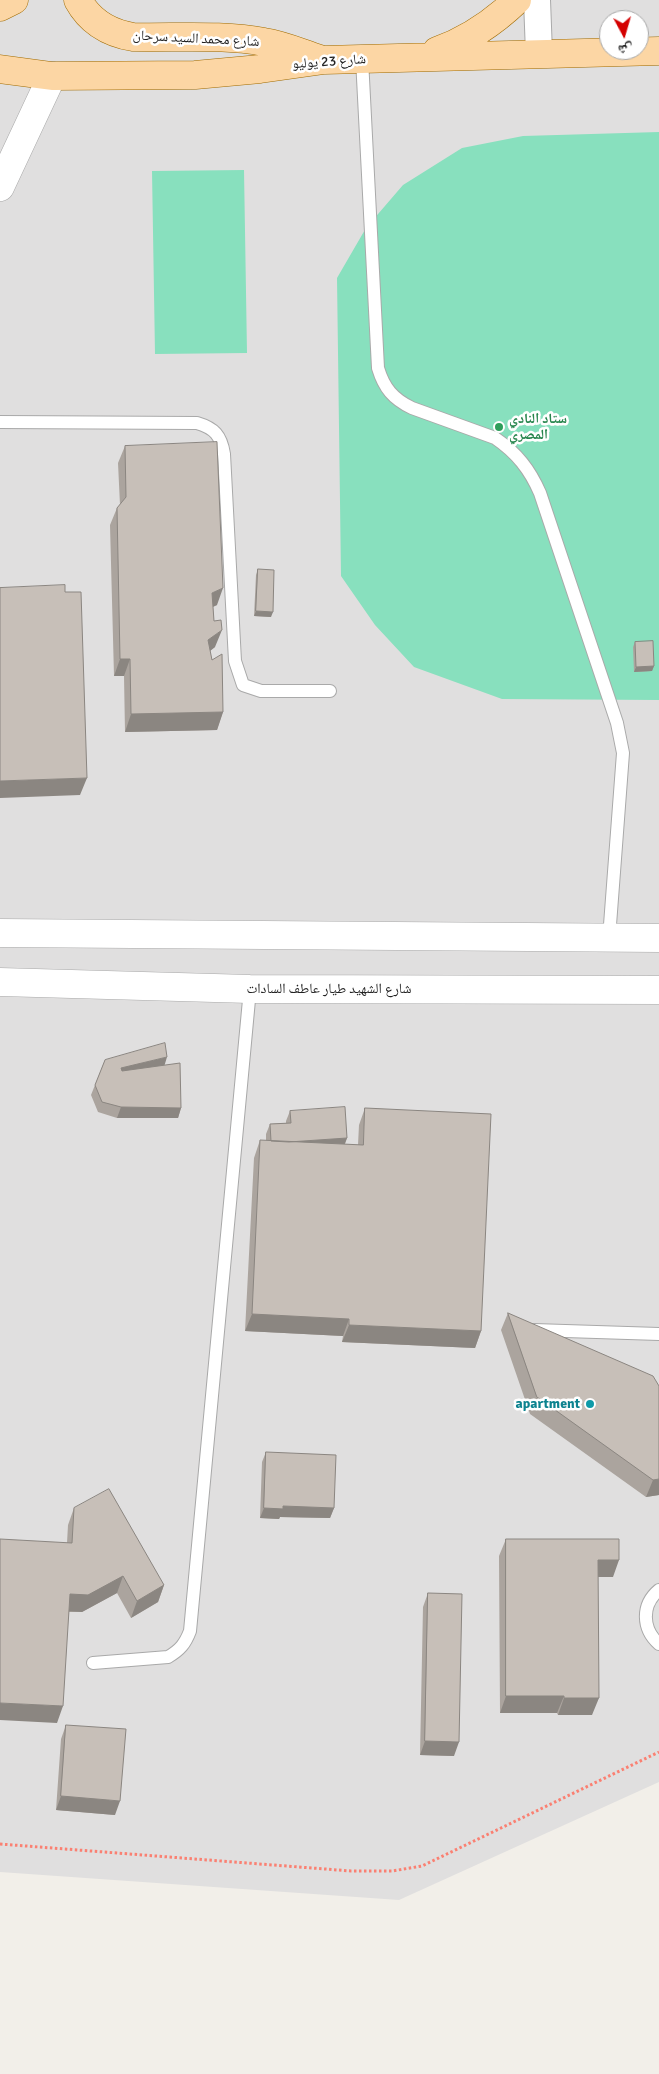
<!DOCTYPE html>
<html>
<head>
<meta charset="utf-8">
<style>
  body { margin:0 }
  #map { position:relative; width:659px; height:2074px; overflow:hidden; background:#f2efe9; font-family:Signika,"Noto Naskh Arabic",sans-serif }
  canvas { display:block }
  .north { position:absolute; left:599px; top:10px; width:50px; height:50px; box-sizing:border-box; background:#fff; border:1px solid #a7a7a7; border-radius:50%; rotate:174deg; font-size:14px; font-weight:700; line-height:20px; text-align:center; color:#222 }
  .north::after { content:''; display:block; margin:auto; width:18px; height:22px; background:#d40000; clip-path:polygon(50% 0,100% 100%,50% 72%,0 100%) }
</style>
</head>
<body>
<div id="map">
<canvas width="659" height="2074"></canvas>
<div class="north">ش</div>
</div>
<script>
const g = document.querySelector('canvas').getContext('2d');
g.lineJoin = 'round';
function fill(path, color) { g.fillStyle = color; g.fill(path, 'evenodd'); }
function strokePath(path, color, width, dash) { g.strokeStyle = color; g.lineWidth = width; g.lineCap = dash ? 'butt' : 'round'; g.setLineDash(dash || []); g.stroke(path); }
function drawText(font, color, halo, rows, align = 'center') {
  g.font = font + ' Signika,"Noto Naskh Arabic",sans-serif'; g.lineWidth = 5; g.setLineDash([]); g.textBaseline = 'middle'; g.strokeStyle = halo; g.fillStyle = color; for (const [text, x, y, turn = 0] of rows) {
    g.save(); g.translate(x, y); g.rotate((+turn || 0) * Math.PI / 180); g.textAlign = isNaN(turn) ? turn : align; if (halo) g.strokeText(text, 0, 0); g.fillText(text, 0, 0); g.restore();
  }
}
fill(new Path2D(`
  M0,0H659V1782L399,1900L0,1872ZM609,20H639V50H609Z`), '#e0dfdf');
fill(new Path2D(`
  M659,132V700L502,699L414,667L375,625L341,576L337,278L366,228L403,185L462,148L523,136Z
  M244,170L247,353L155,354L152,171Z`), '#88e0be');
const service = new Path2D(`
  M362,59L378,368C384,388 393,399 412,408L495,438C517,453 530,470 540,493L617,723L623,753L609,938
  M0,422L197,423C214,428 221,435 224,454L235,661L243,685L261,691H330
  M534,1330L659,1334
  M659,1590C641,1605 642,1629 659,1644
  M93,1663L168,1657C180,1650 185,1644 190,1631L250,989`);
const minor = new Path2D(`
  M537,0L539,53`);
const tertiary = new Path2D(`
  M0,187L52,76
  M0,933L659,938
  M0,982L250,989L659,990`);
const primary = new Path2D(`
  M78,0C90,22 109,33 133,37C175,38 223,34 264,42C284,45 301,53 320,59
  M0,7L14,0
  M437,51C468,40 493,23 517,0
  M0,69L52,76L195,75L260,69L324,60L659,51`);
strokePath(service, '#a9a9a9', 14);
strokePath(minor, '#a9a9a9', 28);
strokePath(tertiary, '#a9a9a9', 29);
strokePath(primary, '#a06b00', 29);
strokePath(new Path2D(`
  M0,1844L351,1871H392L422,1866L659,1752`), '#fa8072', 3, [2.5, 2.5]);
strokePath(service, '#fff', 12);
strokePath(minor, '#fff', 26);
strokePath(tertiary, '#fff', 28);
strokePath(primary, '#fcd6a4', 28);
fill(new Path2D(`
  M125,446L217,605L213,607L215,647L210,651L223,712L217,730L125,732L124,676H114L110,525L117,508L120,505L118,463Z
  M258,569L271,617L254,616L256,575Z
  M635,642L654,666L652,671L634,672L633,647Z
  M105,1060L164,1065L181,1108L178,1118H117L98,1112L91,1095Z
  M365,1108L481,1331L475,1348L342,1342L343,1336L245,1331L254,1158L260,1140L266,1141V1134L270,1124L286,1123V1121L290,1111L347,1138L345,1144L358,1145L359,1125Z
  M508,1313L659,1386V1495L646,1497L530,1414L501,1330Z
  M266,1452L334,1508L330,1518L280,1517L279,1519L260,1518L262,1462Z
  M74,1508L164,1585L158,1602L131,1618L117,1593L82,1612H69L57,1723L68,1525Z
  M506,1539L613,1577H598L592,1715H558L557,1713H500L499,1556Z
  M428,1593L454,1756L420,1755L423,1607Z
  M66,1725L115,1815L56,1810L61,1739Z`), '#aba49e');
fill(new Path2D(`
  M223,588L217,605L205,610L212,593Z
  M256,611L273,612L271,617L254,616Z
  M222,630L215,647L202,657L208,640Z
  M120,659H130L124,676H114Z
  M654,666L652,671L634,672L636,667Z
  M223,712L217,730L125,732L131,714Z
  M87,778L80,795L0,798V781Z
  M167,1057L164,1067L118,1078L121,1068Z
  M121,1107L181,1108L178,1118H117Z
  M347,1138L343,1148L271,1143Z
  M252,1314L349,1319L343,1336L245,1331Z
  M349,1325L481,1331L475,1348L342,1342Z
  M659,1479V1495L646,1497L653,1480Z
  M283,1506L334,1508L330,1518L280,1517L279,1519L260,1518L264,1508Z
  M598,1560H619L613,1577H592Z
  M123,1576L117,1593L82,1612L64,1611L70,1594Z
  M164,1585L158,1602L131,1618L137,1601Z
  M506,1696H564L557,1713H500Z
  M564,1698H599L592,1715H558Z
  M0,1703L63,1706L57,1723L0,1720Z
  M425,1741L459,1742L454,1756L420,1755Z
  M61,1796L120,1801L115,1815L56,1810Z`), '#8b8681');
const building = new Path2D(`
  M217,442L223,588L212,593L214,621L221,620L222,630L208,640L212,660L222,654L223,712L131,714L130,659H120L117,508L126,497L125,446Z
  M258,569L274,570L273,612L256,611Z
  M65,585V592H81L87,778L0,781V588Z
  M653,641L654,666L636,667L635,642Z
  M165,1043L167,1057L121,1068L122,1071L180,1063L181,1108L121,1107L102,1102L95,1085L105,1060Z
  M345,1107L347,1138L289,1142L271,1141L270,1124L291,1123L290,1111Z
  M365,1108L491,1114L481,1331L349,1325V1319L252,1314L260,1140L363,1145Z
  M508,1313L653,1376L659,1386V1479L653,1480L537,1397Z
  M266,1452L336,1455L334,1508L283,1506V1509L264,1508Z
  M109,1489L164,1585L137,1601L123,1576L88,1595L70,1594L63,1706L0,1703V1539L72,1543L74,1508Z
  M506,1539H619V1560H598L599,1698H564V1696H506Z
  M428,1593L462,1594L459,1742L425,1741Z
  M66,1725L126,1729L120,1801L61,1796Z`);
fill(building, '#c7bfb8');
strokePath(building, '#8b8681', 1);
for (const [x, y, r, color] of [
  [499,427,5,"#2e9e5b"],
  [590,1404,5,"#0f9aa8"]
]) { const dot = new Path2D(); dot.arc(x, y, r, 0, 2 * Math.PI); g.fillStyle = color; g.fill(dot); strokePath(dot, '#fff', 2); }
drawText('14px', '#222', '#fff', [
  ["شارع محمد السيد سرحان",196,39,3],
  ["شارع 23 يوليو",329,62,-4],
  ["شارع الشهيد طيار عاطف السادات",329,989]
]);
drawText('bold 14px', '#27864d', '#fff', [
  ["ستاد النادي",509,419],
  ["المصري",509,435]
], 'left');
drawText('bold 14px', '#0d838f', '#fff', [
  ["apartment",580,1404]
], 'right');
</script>
</body>
</html>
